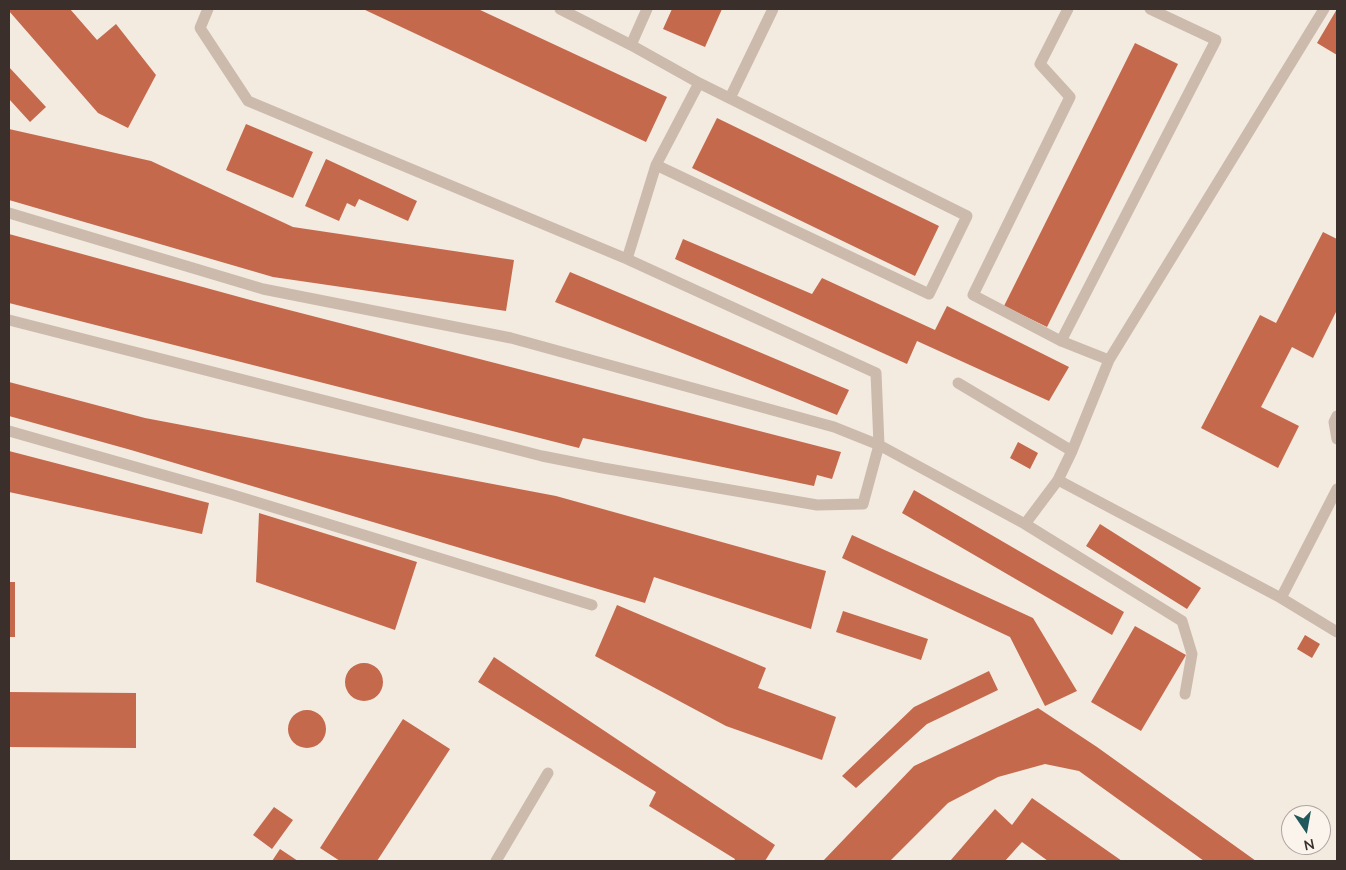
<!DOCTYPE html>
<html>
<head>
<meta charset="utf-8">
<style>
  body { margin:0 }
  #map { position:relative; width:1346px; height:870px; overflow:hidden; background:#f3eae0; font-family:"Nunito Sans",sans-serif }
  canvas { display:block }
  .frame { position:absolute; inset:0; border:10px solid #3a2f2b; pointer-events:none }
  .north { position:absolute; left:1281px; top:805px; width:50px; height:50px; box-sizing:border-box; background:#faf4ed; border:1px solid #ada59f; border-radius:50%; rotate:168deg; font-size:14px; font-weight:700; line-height:20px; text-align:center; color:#3a2f2b }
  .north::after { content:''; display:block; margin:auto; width:18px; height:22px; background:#20585c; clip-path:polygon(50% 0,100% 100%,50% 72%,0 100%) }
</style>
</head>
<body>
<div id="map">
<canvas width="1346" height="870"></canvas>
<div class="frame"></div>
<div class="north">N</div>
</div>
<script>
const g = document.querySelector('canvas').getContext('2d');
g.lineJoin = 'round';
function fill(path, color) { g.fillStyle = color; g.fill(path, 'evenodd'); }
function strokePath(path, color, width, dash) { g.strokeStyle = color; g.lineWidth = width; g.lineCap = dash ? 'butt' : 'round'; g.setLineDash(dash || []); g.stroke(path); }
fill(new Path2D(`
  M9,9H70L97,40L116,24L156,75L128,128L98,113L9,11Z
  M363,9H478L667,97L646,142Z
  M672,9H722L705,47L663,29Z
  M1337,9V55L1317,43Z
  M1135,43L1178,64L1047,327L1004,306Z
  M9,67L46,107L30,122L9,99Z
  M717,118L939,226L915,276L692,168Z
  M246,124L313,152L293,198L226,170Z
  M9,129L151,161L293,227L514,260L506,311L273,277L9,200Z
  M326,159L417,201L408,221L359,199L355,207L347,203L339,221L305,206Z
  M1323,232L1337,239V310L1313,358L1292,347L1261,407L1299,426L1278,468L1201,428L1260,315L1276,323Z
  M9,234L254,301L841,452L832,479L817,475L814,486L583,438L579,448L9,303Z
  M683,239L812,294L822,278L935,330L947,306L1069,367L1049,401L917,341L907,364L675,259Z
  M570,272L849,390L837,415L555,302Z
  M9,382L145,418L556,496L826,571L811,629L654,577L645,603L131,450L9,416Z
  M1018,442L1038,453L1030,469L1010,458Z
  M9,451L209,503L202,534L9,492Z
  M914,490L1124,612L1112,635L902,513Z
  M259,513L417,562L395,630L256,582Z
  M1100,524L1201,588L1187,609L1086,546Z
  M852,535L1033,618L1077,691L1045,706L1010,637L842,558Z
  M9,582H15V637H9Z
  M617,605L766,668L758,688L836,717L822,760L726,726L595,656Z
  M843,611L928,639L921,660L836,632Z
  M1135,626L1186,655L1141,731L1091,702Z
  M1305,635L1320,644L1312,658L1297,649Z
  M494,657L775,845L765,861H734L735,859L649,806L656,792L478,682Z
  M345 682a19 19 0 1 1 38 0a19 19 0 1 1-38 0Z
  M989,671L998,690L927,724L856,788L842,776L914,707Z
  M9,692L136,693V748L9,747Z
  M1038,708L1097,747L1256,861H1204L1079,771L1045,764L998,777L948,803L890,861H823L914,766Z
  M288 729a19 19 0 1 1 38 0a19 19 0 1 1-38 0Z
  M403,719L450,749L377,861H340L320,848Z
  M1032,798L1122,861H1048L1022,842L1005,861H950L995,809L1012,825Z
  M274,807L293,820L272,849L253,835Z
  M280,849L298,861H272Z`), '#c5694c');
strokePath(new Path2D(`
  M208,9L200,28L248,101L627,259L876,373L879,445L1025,524L1058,480L1072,451L1109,360L1324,9
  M560,9L631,45
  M647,9L631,45L699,83
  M1068,9L1040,64L1070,97L973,295L1061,341L1109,360
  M730,98L773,9
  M9,213L263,289L511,338L834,427L879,445L863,504L817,505L603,468L542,456L9,320
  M627,259L656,165L699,83L967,216L929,294L656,165
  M1061,341L1216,40L1150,9
  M958,383L1072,451
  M1337,416L1334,422L1337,439
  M9,431L230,494L592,605
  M1058,480L1281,598L1337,632
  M1025,524L1182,621L1192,654L1185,694
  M1281,598L1337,489
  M496,861L548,773`), '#ccbaac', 11);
</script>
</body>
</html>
